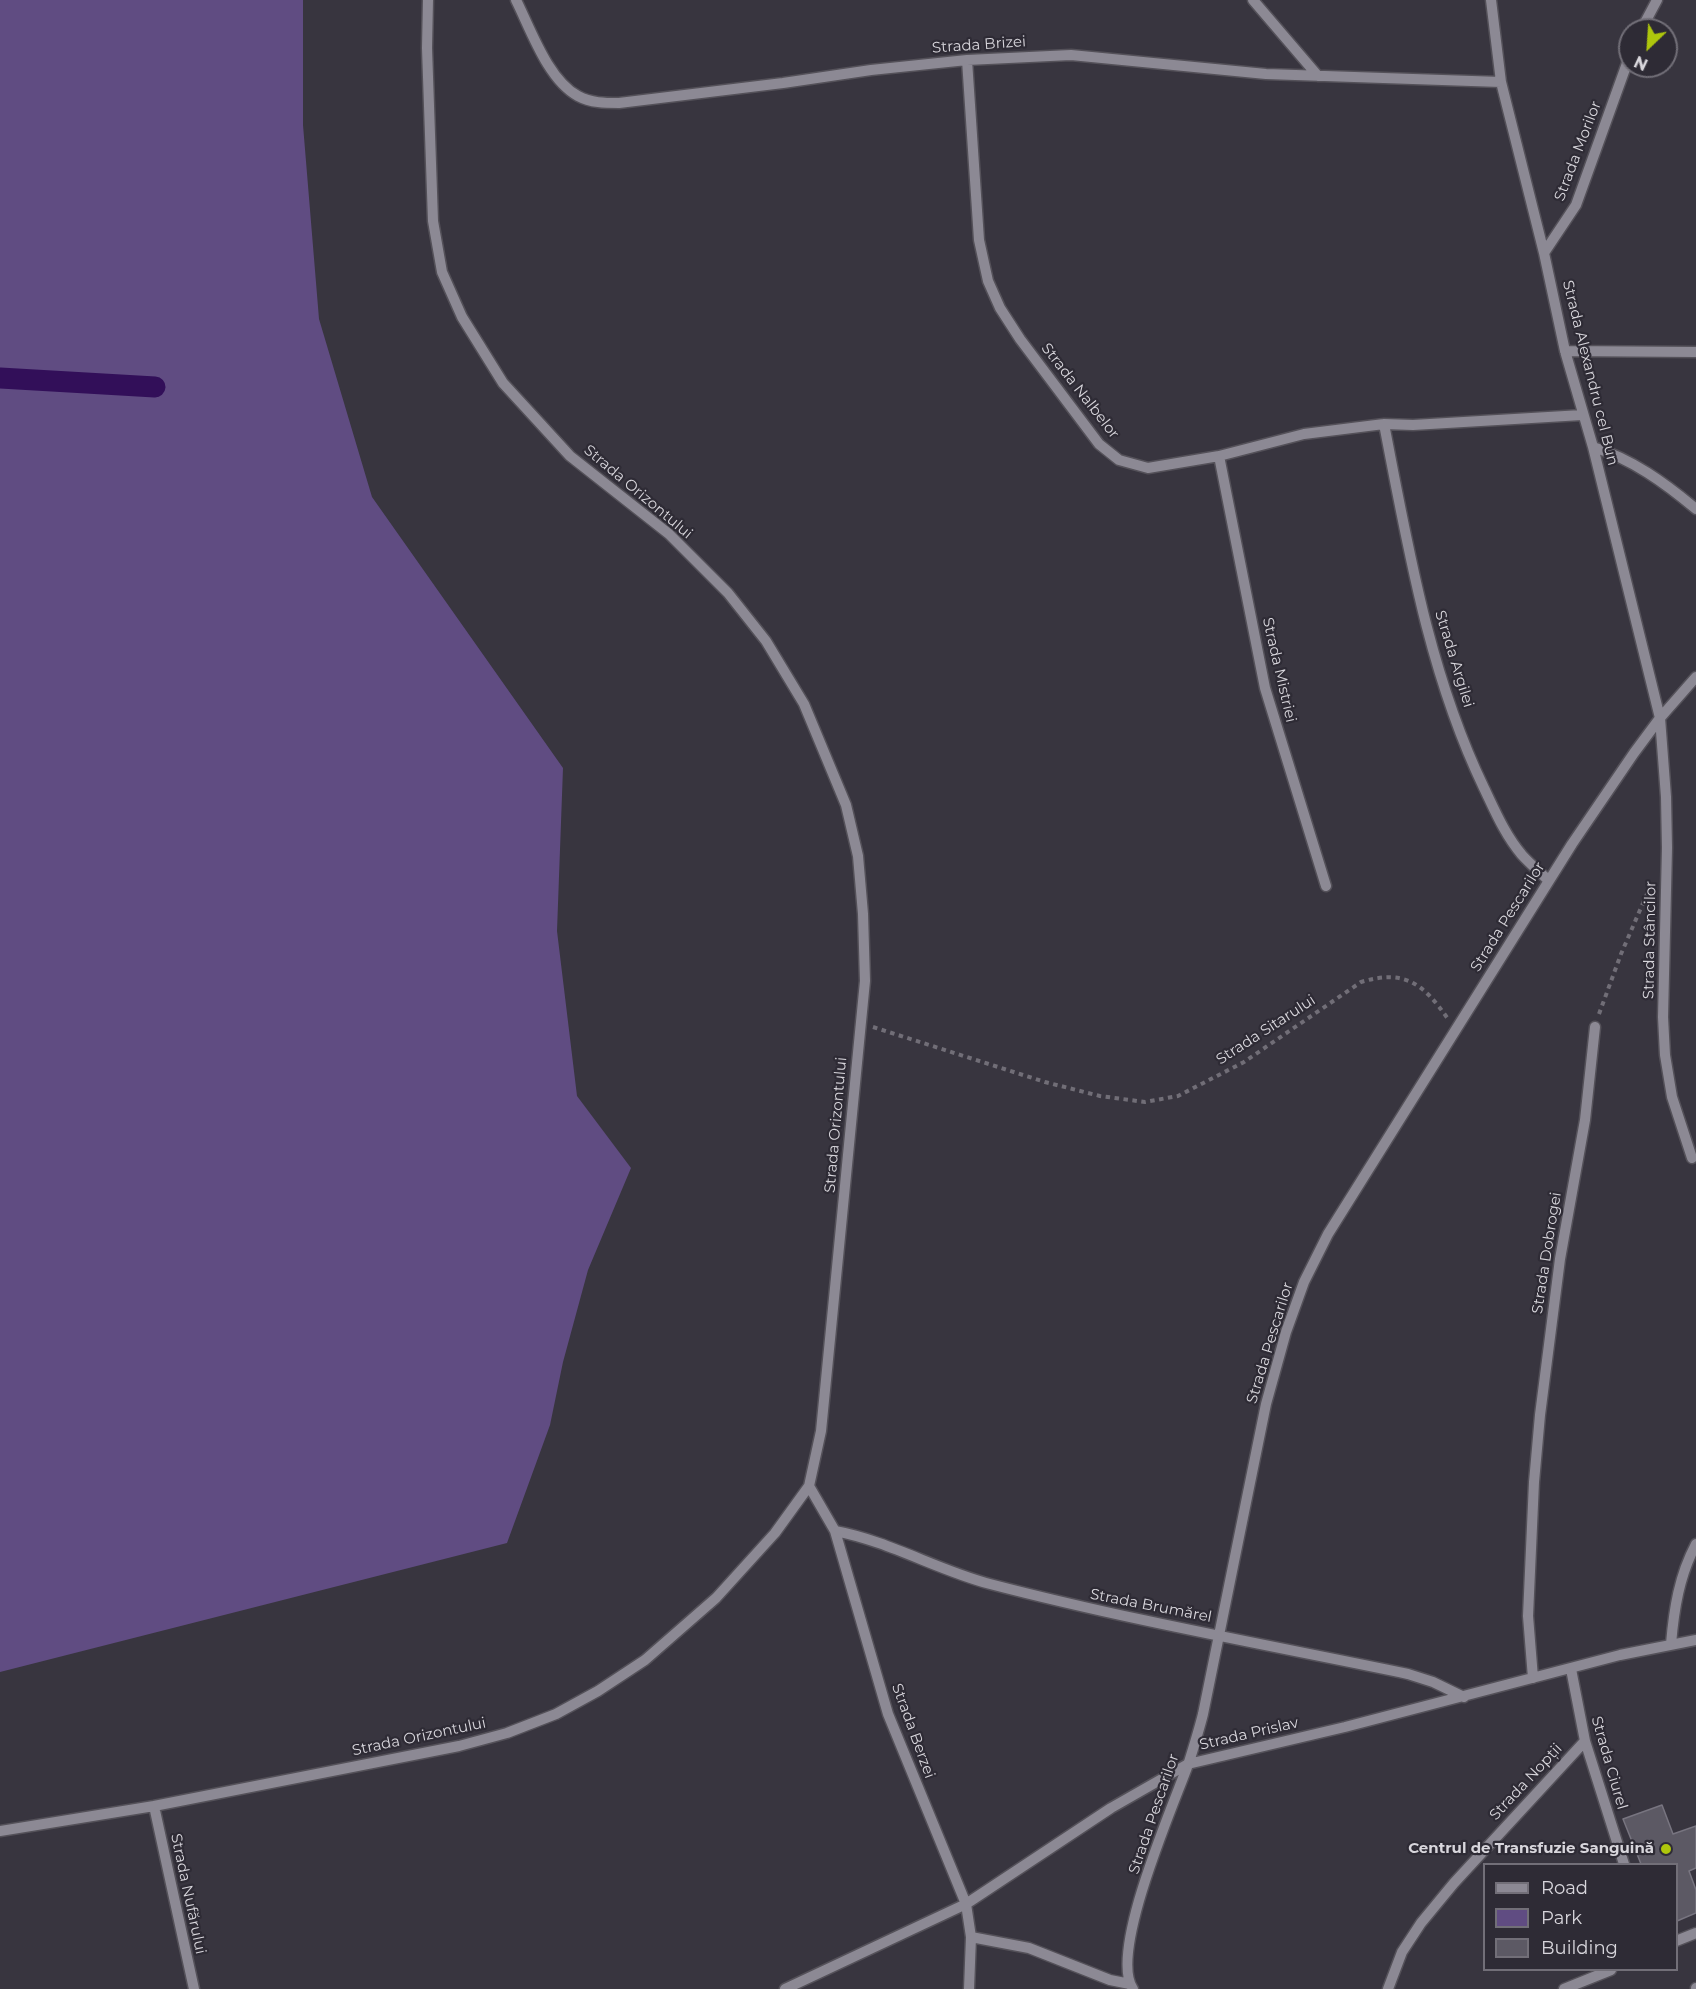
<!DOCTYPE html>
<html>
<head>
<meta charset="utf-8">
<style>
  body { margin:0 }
  #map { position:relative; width:1696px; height:1989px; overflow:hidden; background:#38353f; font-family:Montserrat,sans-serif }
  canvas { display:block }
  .legend { position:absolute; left:1483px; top:1863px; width:195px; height:108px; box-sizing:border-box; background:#2e2b35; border:2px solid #726f78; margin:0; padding:8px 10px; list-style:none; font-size:18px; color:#d8d6dc }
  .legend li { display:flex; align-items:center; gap:12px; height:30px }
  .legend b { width:30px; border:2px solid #726f78 }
  .north { position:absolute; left:1618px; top:18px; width:60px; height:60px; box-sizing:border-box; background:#2e2b35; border:2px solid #726f78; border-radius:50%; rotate:205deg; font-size:16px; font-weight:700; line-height:24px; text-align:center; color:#d8d6dc }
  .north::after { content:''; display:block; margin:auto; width:21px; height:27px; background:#aec60c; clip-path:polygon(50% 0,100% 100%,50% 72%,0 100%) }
</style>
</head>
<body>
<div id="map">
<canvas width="1696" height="1989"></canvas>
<ul class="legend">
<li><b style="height:8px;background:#8c8994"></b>Road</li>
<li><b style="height:16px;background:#604c82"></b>Park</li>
<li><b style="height:16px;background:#5c5964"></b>Building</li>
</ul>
<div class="north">N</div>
</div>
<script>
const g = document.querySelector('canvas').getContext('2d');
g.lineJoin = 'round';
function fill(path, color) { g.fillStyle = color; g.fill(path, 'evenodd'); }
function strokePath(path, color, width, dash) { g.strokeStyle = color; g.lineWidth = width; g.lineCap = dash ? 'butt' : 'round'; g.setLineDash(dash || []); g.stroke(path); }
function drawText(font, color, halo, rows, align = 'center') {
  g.font = font + ' Montserrat,sans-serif'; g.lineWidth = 4.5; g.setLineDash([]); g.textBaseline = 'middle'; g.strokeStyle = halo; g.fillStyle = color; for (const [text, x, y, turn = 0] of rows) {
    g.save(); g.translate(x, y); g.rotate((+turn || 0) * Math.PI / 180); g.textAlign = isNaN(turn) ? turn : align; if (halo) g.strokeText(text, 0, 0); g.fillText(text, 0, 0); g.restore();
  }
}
fill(new Path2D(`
  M0,0H303V125L319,319L372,497L563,768L557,931L577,1096L631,1168L588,1270L563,1362L550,1425L507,1543L0,1672Z`), '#604c82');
strokePath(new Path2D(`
  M0,378L155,387`), '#320f59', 21);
const building = new Path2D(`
  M1662,1805L1673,1834L1696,1826V1868L1689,1871L1696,1890V1913L1677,1921V1864H1641L1623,1819Z`);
fill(building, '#5c5964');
strokePath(building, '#787580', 1.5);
const minor = new Path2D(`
  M516,0C531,30 548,80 578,96C591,103 605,103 619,103L783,83L871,70L967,60L1071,55L1266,74L1501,82
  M1253,0L1318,76
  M1491,0L1501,82L1544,253L1565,351L1593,447L1660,718L1666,797L1667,848L1663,1017L1665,1055L1672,1097L1692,1158
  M1641,30L1657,0
  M967,60L979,240L988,281L1000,308L1020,339L1099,444L1119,460L1148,468L1219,456L1304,434L1384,424L1413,425L1582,415
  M1544,253L1576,205L1630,55
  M1565,351L1696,352
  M1384,424C1408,547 1429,674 1484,788C1495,811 1505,835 1522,855C1530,864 1540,872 1548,880
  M1593,447C1632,459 1665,483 1696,509
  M1219,456L1265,688L1326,886
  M809,1486L835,1531L888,1714L966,1904L971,1937L969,1989
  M835,1531C889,1541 937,1570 990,1584C1128,1620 1268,1645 1408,1674L1433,1682L1464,1697
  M1671,1644C1674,1609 1679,1576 1696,1544
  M1571,1669L1585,1741L1624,1864
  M1533,1678L1528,1616L1534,1482L1540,1415L1560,1259L1585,1120L1595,1027
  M154,1806L194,1989
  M0,1831L154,1806L459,1746L507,1733L556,1714L598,1691L645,1660L716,1598L775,1533L809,1486L821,1431L865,981L863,914L858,856L846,805L804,704L766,641L728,593L669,534L570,456L503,383L462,317L442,272L433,221L427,48L428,0
  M971,1937L1029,1948L1110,1980L1130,1984
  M1676,1941L1696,1933
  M785,1989L966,1904L1111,1808L1188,1764L1345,1727L1620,1655L1696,1640
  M1133,1989C1108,1953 1174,1804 1189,1762C1194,1746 1199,1730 1203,1714L1266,1404L1286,1332L1304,1282L1328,1234L1572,844L1634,753L1660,718L1696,677
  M1388,1989L1402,1952L1421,1923L1454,1883L1585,1741
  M1564,1989L1611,1970
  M1696,1989V1988`);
strokePath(minor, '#545159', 13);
strokePath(new Path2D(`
  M1599,1014L1621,954L1650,887
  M873,1027L1045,1082L1100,1096L1145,1102L1178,1096L1244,1062L1361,982C1404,969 1423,983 1448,1019`), '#716e77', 4, [4.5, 4.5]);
strokePath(minor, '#8c8994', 10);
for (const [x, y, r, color] of [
  [1666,1849,6,"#aec60c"]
]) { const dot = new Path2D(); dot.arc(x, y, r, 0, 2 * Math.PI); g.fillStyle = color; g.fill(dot); strokePath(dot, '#2e2b35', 2); }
drawText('15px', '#d8d6dc', '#2e2b35', [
  ["Strada Brizei",979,45,-4],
  ["Strada Morilor",1578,151,-69],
  ["Strada Alexandru cel Bun",1590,373,76],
  ["Strada Nalbelor",1080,391,52],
  ["Strada Orizontului",638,492,40],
  ["Strada Argilei",1454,659,73],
  ["Strada Mistriei",1279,670,77],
  ["Strada Pescarilor",1508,917,-58],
  ["Strada Stâncilor",1650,940,-89],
  ["Strada Sitarului",1266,1030,-33],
  ["Strada Orizontului",836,1125,-85],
  ["Strada Dobrogei",1547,1253,-81],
  ["Strada Pescarilor",1270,1343,-73],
  ["Strada Brumărel",1151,1606,11],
  ["Strada Berzei",913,1731,70],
  ["Strada Prislav",1249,1734,-13],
  ["Strada Orizontului",419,1737,-12],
  ["Strada Ciurel",1609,1763,74],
  ["Strada Nopții",1526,1782,-47],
  ["Strada Pescarilor",1154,1814,-71],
  ["Strada Nufărului",188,1894,78]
]);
drawText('bold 15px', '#d8d6dc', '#2e2b35', [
  ["Centrul de Transfuzie Sanguină",1654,1849]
], 'right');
</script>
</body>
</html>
